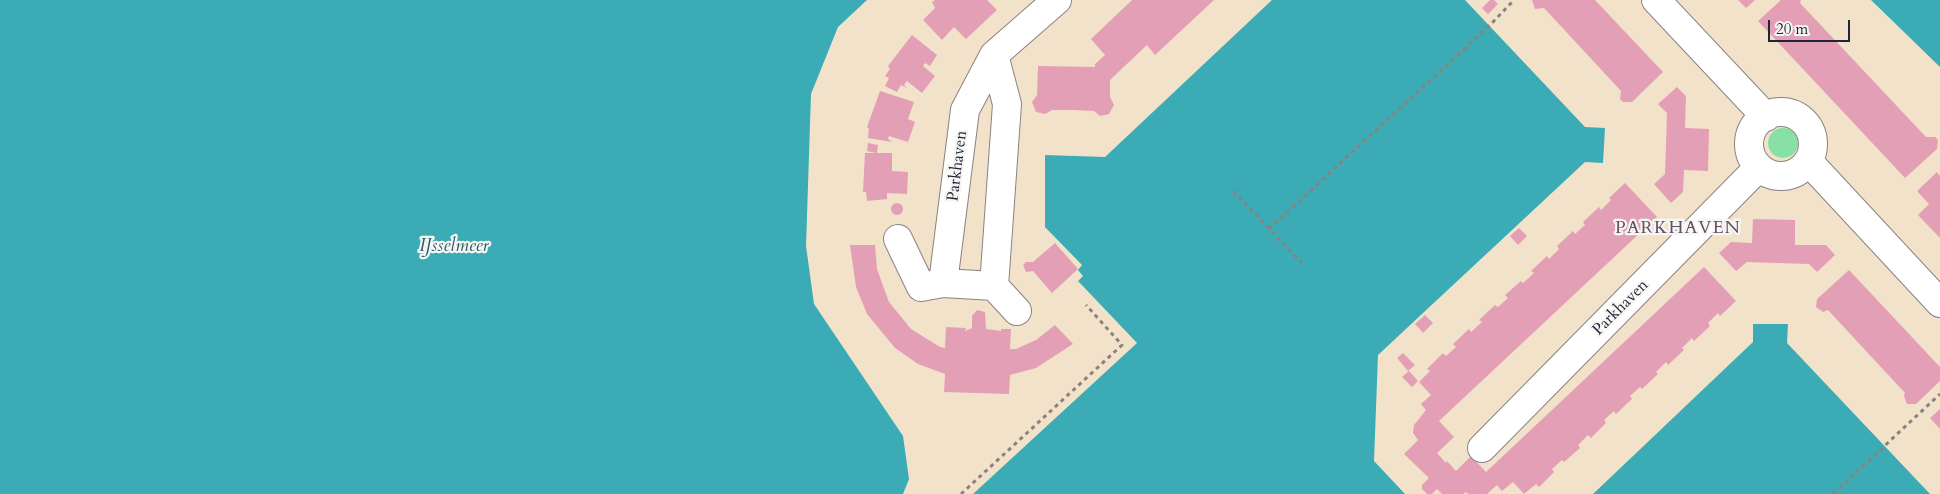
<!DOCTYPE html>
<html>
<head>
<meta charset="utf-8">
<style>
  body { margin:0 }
  #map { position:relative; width:1940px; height:494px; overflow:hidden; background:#f3e2ca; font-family:Cardo,serif }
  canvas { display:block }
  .scale { position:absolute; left:1768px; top:20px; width:82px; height:22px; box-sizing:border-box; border:2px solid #22223b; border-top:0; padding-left:6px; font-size:15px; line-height:18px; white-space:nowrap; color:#22223b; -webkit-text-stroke:4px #f6f6f2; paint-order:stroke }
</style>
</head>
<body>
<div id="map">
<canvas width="1940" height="494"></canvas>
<div class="scale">20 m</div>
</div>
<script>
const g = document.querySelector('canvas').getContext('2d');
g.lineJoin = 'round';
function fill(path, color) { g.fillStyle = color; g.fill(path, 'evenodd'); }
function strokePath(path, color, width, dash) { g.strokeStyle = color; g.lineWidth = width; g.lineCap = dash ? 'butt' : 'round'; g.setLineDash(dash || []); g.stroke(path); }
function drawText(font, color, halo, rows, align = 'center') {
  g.font = font + ' Cardo,serif'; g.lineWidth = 4.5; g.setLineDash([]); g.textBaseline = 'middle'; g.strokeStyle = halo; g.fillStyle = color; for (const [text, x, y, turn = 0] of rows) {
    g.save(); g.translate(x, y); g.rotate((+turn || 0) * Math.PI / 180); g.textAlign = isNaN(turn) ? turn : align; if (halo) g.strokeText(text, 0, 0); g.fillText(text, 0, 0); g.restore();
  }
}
fill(new Path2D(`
  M1768 143a15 15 0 1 1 30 0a15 15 0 1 1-30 0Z`), '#87e1a7');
fill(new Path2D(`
  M0,0H867L838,27L811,94L806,246L814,304L903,436L909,479L903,494H0Z
  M1272,0H1465L1585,127L1605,128L1603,163L1585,162L1378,355L1374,461L1405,494H973L1137,343L1078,281L1083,276L1078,270L1082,265L1045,227V155L1105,157Z
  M1871,0H1940V67Z
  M1753,324H1788L1787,343L1930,494H1593L1753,342Z`), '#3bacb5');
fill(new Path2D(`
  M935,0H987L997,10L966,39L954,27L942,40L923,20L935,8L932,2Z
  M1132,0H1214L1155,55L1147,45L1110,80V97L1114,105L1109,114L1100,116L1094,111L1073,110H1052L1045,114L1036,112L1032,102L1037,95L1038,66L1095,67V64L1105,55L1091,39Z
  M1490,0H1494L1498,4L1488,14L1482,8Z
  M1532,0H1595L1663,72L1632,102H1623L1620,99L1621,91L1544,8L1535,9Z
  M1738,0H1755L1746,8Z
  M1781,0H1801L1800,3L1926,137H1935L1938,140L1937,149L1905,178L1758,21Z
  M912,35L937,55L930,66L925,63L923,66L935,76L922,93L907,81L904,85L907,88L901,85L897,92L885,86L889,78L885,76L890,69L888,66Z
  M1677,87L1686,96L1685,128L1709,129L1708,171L1684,170L1683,192L1671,203L1654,184L1665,174L1667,113L1658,104Z
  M880,91L914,102L908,119L915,122L908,142L889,136L888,139L892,142L868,138L869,129L867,127Z
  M868,143L878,145L877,153H892V171L908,172L907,194L887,193V199L867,201L866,192H863L865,153H876L867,151Z
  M1937,172L1940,176V238L1918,215L1929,204L1917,191Z
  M1625,183L1657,217L1439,421L1454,437L1437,453L1446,463L1447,461L1456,471L1471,456L1486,472L1704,267L1736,301L1720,316L1718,313L1708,323L1710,326L1694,341L1692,338L1682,348L1684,350L1668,365L1666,362L1656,372L1658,374L1642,389L1640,387L1630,396L1632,399L1616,414L1614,411L1604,420L1606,423L1591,438L1588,435L1578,445L1580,448L1564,462L1562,460L1552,469L1554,472L1539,487L1536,484L1524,494L1513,482L1502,491L1497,485L1487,494H1468L1466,492L1463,494H1442L1437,489L1432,494H1427L1422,489V485L1429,478L1404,454L1418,440L1413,433L1414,425L1426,410L1421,404L1431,395L1419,382L1430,371L1427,369L1443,353L1446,356L1456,347L1453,344L1469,329L1471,332L1482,322L1479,320L1495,305L1498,307L1508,298L1505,295L1521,281L1523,283L1534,273L1531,271L1547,256L1549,259L1559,249L1557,246L1573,231L1575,234L1585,225L1583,222L1599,207L1601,210L1611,200L1609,198Z
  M891 209a6 6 0 1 1 12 0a6 6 0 1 1-12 0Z
  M1753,219L1795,220V245H1826L1835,255L1817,272L1809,264L1747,262L1736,271L1719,253L1731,242L1752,243Z
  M1519,228L1527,236L1518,245L1510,236Z
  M1055,243L1078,269L1052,293L1033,271L1026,272L1023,265L1026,262H1033Z
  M850,245H875L877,269L889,302L911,329L940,347L945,348L946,327L966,328L965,331L972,328V316L977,310L985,312L986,329L1001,331V329H1011L1010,349H1016L1036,340L1055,325L1073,344L1036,368L1010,375L1009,394L944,392L945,374L918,364L895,348L867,314L856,287Z
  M1849,270L1940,367V381L1916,404H1907L1904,396L1905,393L1828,310L1823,312L1816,307L1817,299Z
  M1425,315L1433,323L1423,333L1415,324Z
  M1403,353L1415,365L1408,371L1397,358Z
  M1409,371L1418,381L1412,387L1402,377Z
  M1940,409V429L1930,418Z`), '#e39fb5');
const minor = new Path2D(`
  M1656,0L1766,117
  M1749 144a32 32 0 1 1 64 0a32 32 0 1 1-64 0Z
  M1808,161L1940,303
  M898,239L921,287L943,283L994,286L1017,311
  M943,283L965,110L994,55L1057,0
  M994,286L1007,104L994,55
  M1482,448L1759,167`);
strokePath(minor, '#8a8282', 30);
strokePath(new Path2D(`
  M1233,191L1302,263
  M1269,229L1492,23L1514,0
  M961,494L1122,345L1086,305
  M1833,494L1940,394`), '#8a8282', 3, [4, 4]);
strokePath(minor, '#fff', 28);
drawText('16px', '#22223b', '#f6f6f2', [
  ["Parkhaven",958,166,-83],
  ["Parkhaven",1621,308,-45]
]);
g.letterSpacing = '1px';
drawText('18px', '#664e66', '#f6f6f2', [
  ["PARKHAVEN",1678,229]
]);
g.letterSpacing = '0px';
drawText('italic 18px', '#2c596c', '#f6f6f2', [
  ["IJsselmeer",454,247]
]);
</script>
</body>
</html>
